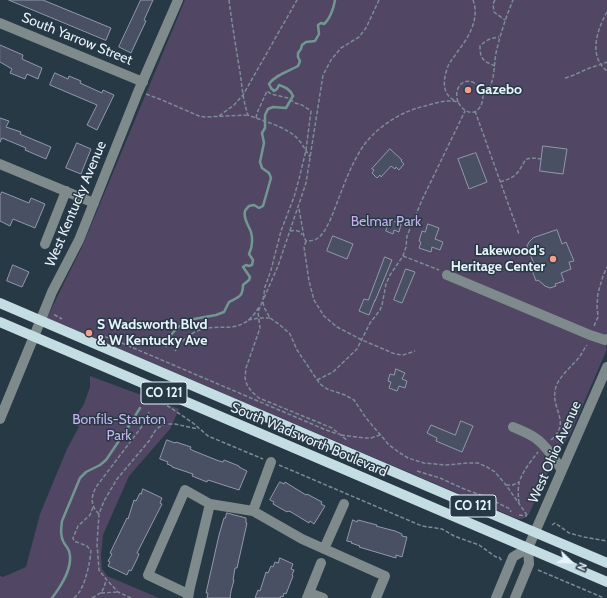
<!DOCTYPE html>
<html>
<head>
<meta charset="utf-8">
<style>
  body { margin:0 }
  #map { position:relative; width:607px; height:598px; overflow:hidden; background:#283946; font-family:Cabin,sans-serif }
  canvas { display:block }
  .north { position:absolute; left:551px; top:542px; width:40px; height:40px; -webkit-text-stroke:3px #283946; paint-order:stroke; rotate:113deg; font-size:11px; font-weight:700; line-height:16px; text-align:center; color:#e8f3fb }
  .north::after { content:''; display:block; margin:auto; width:14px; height:18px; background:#e8f3fb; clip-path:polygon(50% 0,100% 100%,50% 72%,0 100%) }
</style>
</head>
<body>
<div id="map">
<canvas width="607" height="598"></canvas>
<div class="north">N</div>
</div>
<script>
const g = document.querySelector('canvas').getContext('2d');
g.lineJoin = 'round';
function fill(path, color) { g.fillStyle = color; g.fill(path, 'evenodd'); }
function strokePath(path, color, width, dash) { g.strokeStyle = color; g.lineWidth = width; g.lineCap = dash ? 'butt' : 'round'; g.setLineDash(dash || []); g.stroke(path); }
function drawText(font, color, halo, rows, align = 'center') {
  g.font = font + ' Cabin,sans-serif'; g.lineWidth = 3; g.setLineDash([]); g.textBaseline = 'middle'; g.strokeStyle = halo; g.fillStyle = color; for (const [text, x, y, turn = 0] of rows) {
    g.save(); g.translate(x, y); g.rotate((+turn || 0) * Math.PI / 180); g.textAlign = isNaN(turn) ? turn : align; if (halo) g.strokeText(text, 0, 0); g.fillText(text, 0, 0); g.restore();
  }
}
fill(new Path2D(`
  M185,0H607V345L606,348L607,349L570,435L556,454L529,514C526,518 523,519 518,519L47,318L63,285L82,247Z
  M90,376L179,409L170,429L129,476L103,535L101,555L102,569L107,576L159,598H0V576L3,577L26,567L40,514L67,449L79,427L72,423L84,404L90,387Z`), '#514764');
strokePath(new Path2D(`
  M166,346L171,335L178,327L194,319L216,315L224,312L229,302C238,297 243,297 243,285L249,280L250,277L243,267L246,265L249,266L252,265L253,260L249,254C252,248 253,240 251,232C249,226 243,219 245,211C246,209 247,208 249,206L254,205L259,208L263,206L271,178L269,173L262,168L260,162L264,143L262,133L265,128V115L268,109L273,107L286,108L293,96C290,89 285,87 279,85L277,89L274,91L271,88L269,84C275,75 289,71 298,66L300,61L298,57V53L301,49L302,45L306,42L315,41L319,34L318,25L321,23L324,24C330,19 334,7 335,0
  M52,598C61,586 74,567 69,551C68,548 66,546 64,543C60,536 61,529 62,521L80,478L86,472L100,465L106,460L127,429L140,408`), '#729793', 2.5);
const building = new Path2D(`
  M9,0H43L111,28L106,40Z
  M141,0H153L144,20L146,21L131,53L119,47Z
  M0,45L23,55L22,59L42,68L38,79L27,74L25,79L10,73L12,69L0,62Z
  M55,73L68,79L69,76L81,81L80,83L102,93L103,90L114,95L97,130L87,125L97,105L50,85Z
  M0,118L9,121L6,127L21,132L20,134L51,147L46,159L25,150L26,148L2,138L0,142Z
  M77,143L91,149L81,174L66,168Z
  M543,146L567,149L563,174L540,171Z
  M390,149L402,160L401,161L404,164L399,170L396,167L395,169L391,166L381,177L380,175L377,178L372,173L374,170L372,169Z
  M476,153L487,182L469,189L458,159Z
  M2,192L29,203L31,198L45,204L35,228L13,219L10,226L0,221V196Z
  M391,220L401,224L399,232L394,230L393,234L386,231Z
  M428,224L439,228L435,239L443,242L440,250L432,247L431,252L419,248L421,242L419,241L422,231L425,232Z
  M557,230L562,244L566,242L574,261L569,262L571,269L561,273L564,281L555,284L556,286L550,288L545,286L538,280L536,281L530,265L534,264L527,246L529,242L533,238Z
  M333,236L353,244L347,259L327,251Z
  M385,257L392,260L375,301V300L369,315L359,311L364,299L368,300Z
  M13,265L29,272L22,287L7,281Z
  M406,269L415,272L402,303L394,300Z
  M396,369L405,373L402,379L407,381L405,388L399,386L397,391L389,388L391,382L388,381L390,374L394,375Z
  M461,421L473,426L462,452L436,441L437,438L427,433L431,425L455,435Z
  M167,440L175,443L176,442L191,447L190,449L194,451L219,461L223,462L224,460L239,466V467L247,471L239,490L208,480L207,482L192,476L193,474L172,467V466L167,464L168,462L160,459Z
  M280,482L284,484L285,482L306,495L307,494L322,502L321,504L325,506L314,524L310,521L309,523L291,512L288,511L287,512L273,504L274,502L270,500Z
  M143,489L162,498L160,503L162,504L137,553L139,554L137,559L131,571L129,570L127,575L108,566L110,562L108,561L112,554L110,553L127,518L128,519L134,500L136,501L140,493L141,494Z
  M227,513L246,518V523H247L237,568H235L233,580H234L231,591L230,598H207L208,593H206L219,535L224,518H225Z
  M353,520L357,522L358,520L377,525L376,526L395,531L402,534V536L407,537L402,557L396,555V558L359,547L360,546L351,543L352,542L347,541Z
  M280,558L293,564L291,569L294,570L292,575L293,576L286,594L284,593L283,597L281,596L280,598H255L258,590L260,591L266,572L268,573L271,566L273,567L275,562L278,563Z`);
fill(building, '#4a5063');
strokePath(building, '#9198ad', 1);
strokePath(new Path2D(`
  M229,0C232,24 236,48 240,72C242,86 243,101 248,115C263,121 287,127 298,139C303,145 306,151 310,157
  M495,0L493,4L494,12L505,20
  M607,12C597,30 588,56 607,71
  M495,66C483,61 480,59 480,46C486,40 491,38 499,37
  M565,78C573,76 580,72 587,69C594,66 601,65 607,62
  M146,94L162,100L199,116L205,117L248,115
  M454,100C440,93 444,75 449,64C452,59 455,56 458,51C469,37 480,18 473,0
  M458,102C451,80 476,72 482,95
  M475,111L519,234
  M219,116L234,105L243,95L297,0
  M256,118L257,113L267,91L271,94L288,98L295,103L302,105L311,111L306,150L299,179L294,197L281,231L271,270L265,287L263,300L258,312L260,328L246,368L245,378L247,385L252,392L259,398L332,428L348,441
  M500,182C507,180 513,178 518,172C527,160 522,156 541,159
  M299,209L304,237L306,241C310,241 314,241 318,238C328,231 335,207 340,195C346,179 354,159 364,145C378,126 402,111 425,106C436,103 446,99 458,102C467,118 482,115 483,96C496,83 493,70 496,53C500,35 506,17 513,0
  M290,231C295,230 300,230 302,235
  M306,241L304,247L309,281L314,300L324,316L337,327L362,340L395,354L403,355L415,351
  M403,256L439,270
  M264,298L278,266L306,183L323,75L331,60L341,48L359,37L366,28L379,0
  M263,302L264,307L270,318L280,325L290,334L297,350L320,384L327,389L345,395L354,400L366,418L389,445L400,453L408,458L424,463L446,465L468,463H478L487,467L495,472L506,485L527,515
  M54,315H55L62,319
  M248,320L259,318H270
  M594,326L598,317L597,306L598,293L603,276L607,267
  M105,337L110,338L326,430L338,434
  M175,351C180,344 185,337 193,333C217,319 240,340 259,307
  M317,380L333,372L357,349L370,323L380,310L382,305L386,284L390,275L403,256L406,247L407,236L422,200L465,111
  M162,402L193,423L208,436L263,459
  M341,435L365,438H371L380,435
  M551,440C571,422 552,411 555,391C557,376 575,365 582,353C584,350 585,347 587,345
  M279,465L422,526L442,529L454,536L479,545L496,557H499L502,561
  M417,471L440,478L464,489L486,497L510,509L511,512
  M506,485H513L519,482
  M519,503C518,496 518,489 519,483C522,472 531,461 538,452
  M99,514C90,505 91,497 96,487L140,429L146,420L149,412
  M519,515L527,516
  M552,525L555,523L569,533L584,537L607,541
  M538,570L604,598
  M101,593L117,592
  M74,598C76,596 79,593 80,591C86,581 90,562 91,551L87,546L74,541L73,538L78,526L90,515L93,507
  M92,598C102,592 103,593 106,580
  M131,598L118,592L106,579L99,570L97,544L99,514L104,501L117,479L149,441L155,431L159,427L166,424H175L198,429`), '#7d8c97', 1.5, [4, 2]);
strokePath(new Path2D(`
  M0,23L143,82
  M0,164L94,203
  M45,244L66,191
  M447,275L590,335L605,340L607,339
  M0,419L44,312L52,292L79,240L138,92L178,0
  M513,427C522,431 531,434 538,440C548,448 555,460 562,470
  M253,511L271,462
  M324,549L344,504
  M309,593L323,598
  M188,594L148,575L185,490L210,504
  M188,598L190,587L210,504L253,511L302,539L385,576L376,598
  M307,598L321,563
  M496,598L513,557L528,548
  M515,598L529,564L528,548L607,367`), '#7e8a8c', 10);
strokePath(new Path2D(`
  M0,303L520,526L607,563
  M0,322L607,582`), '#c3dde2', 10);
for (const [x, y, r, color] of [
  [468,90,4,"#f49d8d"],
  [553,259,4,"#f49d8d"],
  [89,333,4,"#f49d8d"]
]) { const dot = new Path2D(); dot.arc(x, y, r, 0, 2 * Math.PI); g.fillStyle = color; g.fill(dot); strokePath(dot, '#283946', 1.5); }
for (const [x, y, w] of [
  [164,393,46],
  [473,506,46]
]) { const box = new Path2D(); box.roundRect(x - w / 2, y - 11, w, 22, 3); g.fillStyle = '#283946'; g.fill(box); strokePath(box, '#e8f3fb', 1); }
drawText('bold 13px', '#e8f3fb', null, [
  ["CO 121",164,393],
  ["CO 121",473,506]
]);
drawText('14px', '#e8f3fb', '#283946', [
  ["South Yarrow Street",77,39,22],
  ["West Kentucky Avenue",76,204,-67],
  ["South Wadsworth Boulevard",309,440,23],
  ["West Ohio Avenue",555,452,-66]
]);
drawText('bold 14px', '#e8f3fb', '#283946', [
  ["Gazebo",476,90],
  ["Lakewood's",545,251,"right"],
  ["Heritage Center",545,267,"right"],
  ["S Wadsworth Blvd",97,325],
  ["& W Kentucky Ave",97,341]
], 'left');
drawText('14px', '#c7b2ed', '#283946', [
  ["Belmar Park",386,222],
  ["Bonfils-Stanton",119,420],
  ["Park",119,436]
]);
</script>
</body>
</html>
